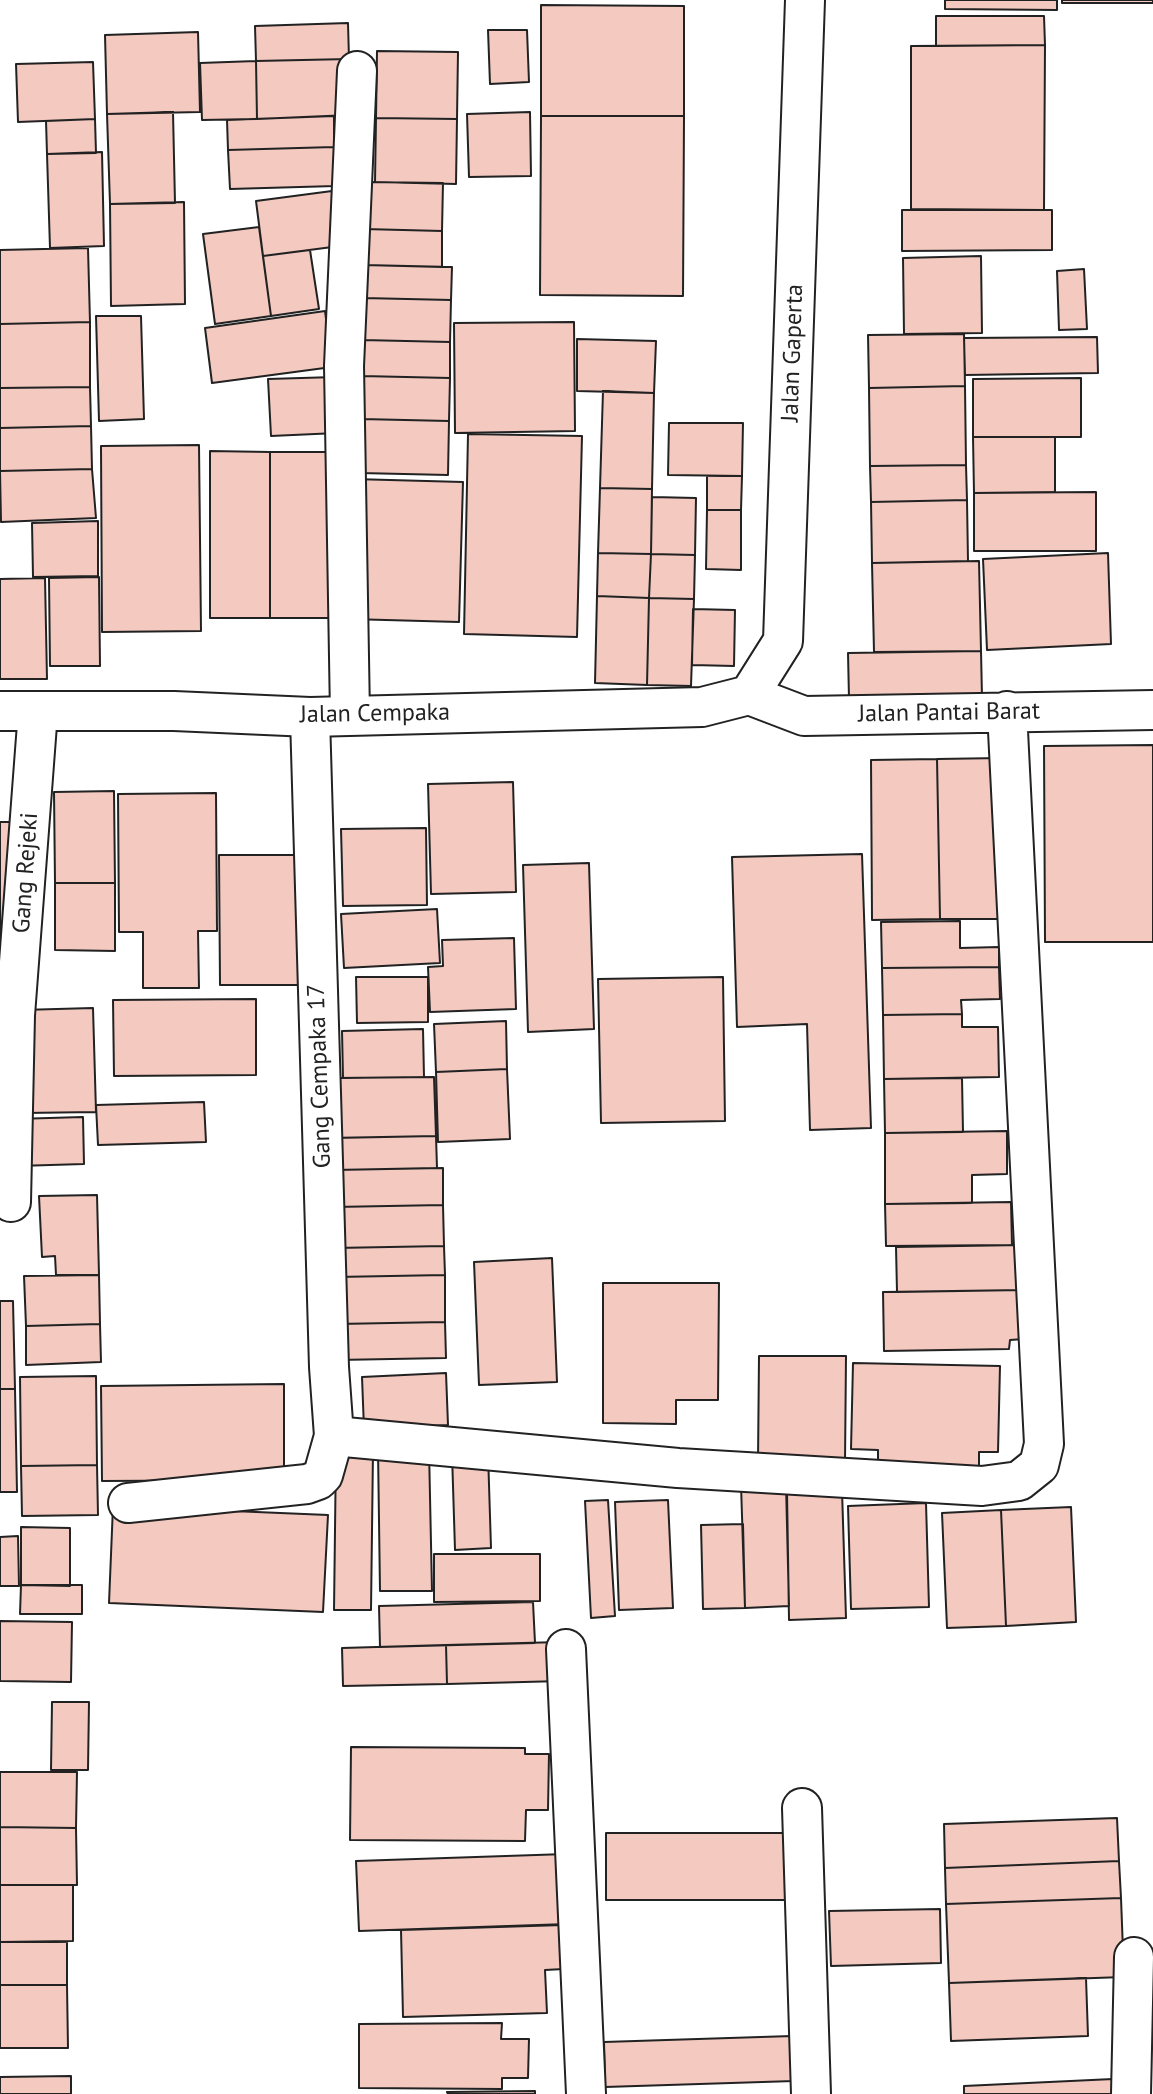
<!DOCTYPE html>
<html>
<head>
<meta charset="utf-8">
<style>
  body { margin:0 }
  canvas { display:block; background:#fff }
</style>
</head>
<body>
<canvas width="1153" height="2094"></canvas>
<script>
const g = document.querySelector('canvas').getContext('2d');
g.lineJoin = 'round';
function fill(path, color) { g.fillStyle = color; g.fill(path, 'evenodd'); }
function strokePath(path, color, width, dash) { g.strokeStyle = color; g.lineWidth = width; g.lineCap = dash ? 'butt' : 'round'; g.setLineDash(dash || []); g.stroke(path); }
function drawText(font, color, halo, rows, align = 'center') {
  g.font = font + ' "PT Sans",sans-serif'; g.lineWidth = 5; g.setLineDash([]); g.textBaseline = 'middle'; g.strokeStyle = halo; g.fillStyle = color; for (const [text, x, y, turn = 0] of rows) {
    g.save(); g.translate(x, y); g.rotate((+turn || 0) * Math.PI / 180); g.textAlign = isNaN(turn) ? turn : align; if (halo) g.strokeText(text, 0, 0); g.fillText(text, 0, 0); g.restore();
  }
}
const building = new Path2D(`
  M945,0H1057V10L945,9Z
  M1062,0H1153V3H1062Z
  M541,5L684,6V116H541Z
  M936,16H1044L1045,45L936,46Z
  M348,23L349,59L256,61L255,26Z
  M488,30H527L529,82L490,84Z
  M198,32L200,112L107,114L105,35Z
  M1045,45L1044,210L911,209V46Z
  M377,51L458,52L457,119L376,118Z
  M349,59L350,115L257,119L256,61Z
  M256,61L257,119L202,120L200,63Z
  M93,62L95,119L18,122L16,64Z
  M173,112L175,203L110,204L107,114Z
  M530,112L531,176L469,177L467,114Z
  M334,116V147L228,150L227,120Z
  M541,116H684L683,296L540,295Z
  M376,118L457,119L456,184L375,182Z
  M95,119L96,153L47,154L46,121Z
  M334,147L335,186L230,189L228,150Z
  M102,152L104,246L50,248L47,154Z
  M365,182L443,183L442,231L364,229Z
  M332,191L340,246L263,256L256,201Z
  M184,202L185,304L111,306L110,204Z
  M902,210H1052V250L902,251Z
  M259,227L271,316L215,324L203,234Z
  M364,229L442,231V267L364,265Z
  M88,248L90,322L0,324V250Z
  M310,250L319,309L271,316L263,256Z
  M981,256L982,333L904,334L903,258Z
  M364,265L452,267L451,300L363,298Z
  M1084,269L1087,329L1059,330L1057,271Z
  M363,298L451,300L450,342L362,340Z
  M325,311L332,367L212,383L205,328Z
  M96,316H141L144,419L99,421Z
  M90,322V387L0,388V324Z
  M574,322L575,431L455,433L454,323Z
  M964,334L965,386L869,388L868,335Z
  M1097,337L1098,373L965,375L964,338Z
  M577,339L656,341L654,393L577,391Z
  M362,340L450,342V378L362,376Z
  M362,376L450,378L449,421L361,419Z
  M335,377L337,433L271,436L268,379Z
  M1081,378V437H973V379Z
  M965,386L966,465L870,466L869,388Z
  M90,387L91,426L0,428V388Z
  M603,391L654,393L652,489L600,488Z
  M361,419L449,421L448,475L360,473Z
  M669,423H743L742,476L668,475Z
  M91,426L92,469L0,471V428Z
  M468,434L582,436L577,637L464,634Z
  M973,437H1055V492L974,493Z
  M199,445L201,631L102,632L101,446Z
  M210,451L270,452V618H210Z
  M270,452H333V618H270Z
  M966,465L967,500L871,502L870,466Z
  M92,469L96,518L1,522L0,471Z
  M707,476H742L741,510H707Z
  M353,479L463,482L459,622L349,619Z
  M600,488L652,489L651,554L598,553Z
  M1096,492V551H974V493Z
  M652,497L696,498L695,555L651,554Z
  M967,500L968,561L872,563L871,502Z
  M707,510H741V570L706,569Z
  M98,521V576L33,577L32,523Z
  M598,553L651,554L649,598L597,596Z
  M1108,553L1111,644L987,650L983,559Z
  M651,554L695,555L694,599L649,598Z
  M979,561L981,651L874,652L872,563Z
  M99,577L100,666H50L49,578Z
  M45,578L47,679H0V579Z
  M597,596L649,598L647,685L595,683Z
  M649,598L694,599L691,686L647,685Z
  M693,609L735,610L734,666L692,665Z
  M981,651L982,697L849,699L848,653Z
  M1153,745V942H1045L1044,746Z
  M1002,758L1004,919H940L937,759Z
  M937,759L940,919L872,920L871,760Z
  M513,782L516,892L431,894L428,784Z
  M114,791L115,883H55L54,792Z
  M216,793L217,931H198L199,988H143V932H119L118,794Z
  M0,822H14L10,941H0Z
  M426,828L427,905L343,906L341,829Z
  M862,854L871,1128L810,1130L807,1024L737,1027L732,857Z
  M219,855H310L311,985H220Z
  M589,863L594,1029L528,1032L523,865Z
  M55,883H115V951L55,950Z
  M437,909L440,963L344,968L341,914Z
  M960,921V948L999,947V967L882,968L881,922Z
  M514,938L516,1009L430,1012L428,967L443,966L442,940Z
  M999,967L1000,999L961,1000L962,1014L883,1015L882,968Z
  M356,977H428V1022L357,1023Z
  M723,977L725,1121L601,1123L598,979Z
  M256,999V1075L114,1076L113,1000Z
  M93,1008L96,1112L24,1113L21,1010Z
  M962,1014V1027H998L999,1077L884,1079L883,1015Z
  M506,1021L507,1069L436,1072L434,1024Z
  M423,1029L424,1077L343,1078L342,1031Z
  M507,1069L510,1139L438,1142L436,1072Z
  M434,1077L436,1136L328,1138L335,1078Z
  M962,1078L963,1132L885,1133L884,1079Z
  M204,1102L206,1142L98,1145L96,1105Z
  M83,1117L84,1164L17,1166L15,1119Z
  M1007,1131V1174L972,1175V1203L885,1204V1133Z
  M436,1136L437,1168L334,1170L333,1138Z
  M443,1168V1205L334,1207V1170Z
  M97,1195L99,1275H56L55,1256L42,1257L39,1196Z
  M1011,1202L1012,1245L886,1246L885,1204Z
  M443,1205L444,1246L335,1248L334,1207Z
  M1022,1245L1023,1290L897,1292L896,1247Z
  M444,1246L445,1275L336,1277L335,1248Z
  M552,1258L557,1382L479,1385L474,1262Z
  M99,1275L100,1324L26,1326L24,1276Z
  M445,1275V1322L337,1324L336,1277Z
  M603,1283H719L718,1400H676V1424L603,1423Z
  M1023,1290L1024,1339L1010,1340L1009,1349L884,1351L883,1292Z
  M0,1301H13L15,1389H0Z
  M445,1322L446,1358L337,1360V1324Z
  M100,1324L101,1362L26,1365V1326Z
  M759,1356H846L845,1462L758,1461Z
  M853,1363L1000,1366L998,1452H979V1469L878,1466V1450L851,1449Z
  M446,1373L448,1425L364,1429L362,1377Z
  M96,1376L97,1465L21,1466L20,1377Z
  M284,1384V1480L102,1481L101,1386Z
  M0,1389H15L17,1492H0Z
  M429,1449L432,1591H380L378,1450Z
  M336,1450L373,1451L371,1610H334Z
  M488,1453L491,1548L455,1550L452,1454Z
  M97,1465L98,1515L22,1516L21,1466Z
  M741,1485H786L789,1606L745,1608Z
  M842,1490L846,1618L789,1620L787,1491Z
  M608,1500L615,1616L591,1618L585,1501Z
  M668,1500L673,1608L619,1610L615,1502Z
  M926,1503L929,1607L851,1609L848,1506Z
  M113,1506L328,1515L323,1612L109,1603Z
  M1071,1507L1076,1622L1006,1626L1001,1510Z
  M1001,1510L1006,1626L947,1628L942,1513Z
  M743,1524L745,1608L703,1609L701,1525Z
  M21,1527L70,1528V1586L21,1585Z
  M18,1536L19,1586H0V1537Z
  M434,1554H540V1601L434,1602Z
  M21,1585H82V1614H20Z
  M533,1602L535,1643L380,1647L379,1606Z
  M0,1621L72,1622L71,1682L0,1681Z
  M561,1642L562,1681L447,1684L446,1645Z
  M446,1645L447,1684L343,1686L342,1648Z
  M52,1702H89L88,1770H51Z
  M351,1747L525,1748V1754H549L548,1810H526L525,1841L350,1840Z
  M0,1772H77L76,1828L0,1827Z
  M1117,1818L1119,1861L945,1868L944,1824Z
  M0,1827L76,1828L77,1885H0Z
  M606,1833H793V1900H606Z
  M566,1854L568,1924L359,1931L356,1861Z
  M1119,1861L1121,1898L946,1904L945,1868Z
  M0,1885H73V1941L0,1942Z
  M1121,1898L1124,1977L949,1983L946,1904Z
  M940,1909L941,1963L831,1966L829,1911Z
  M563,1925L564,1969L545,1970L547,2013L403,2017L401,1930Z
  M0,1942H67V1985H0Z
  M1086,1978L1088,2036L951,2041L949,1983Z
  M0,1985H67L68,2048H0Z
  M502,2023L501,2039H529L528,2078H502V2089L359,2088V2024Z
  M792,2036L794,2081L605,2087L604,2042Z
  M71,2076V2094H0V2077Z
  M1113,2079L1114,2094H964V2086Z
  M535,2091V2094H448L447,2092Z`);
fill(building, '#f3c9c0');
strokePath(building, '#222', 2);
const street = new Path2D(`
  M749,695L804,716L1153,710
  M350,715L344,366L357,71
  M11,1202L15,1015L38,711
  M334,1436L678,1468L982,1486L1019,1481L1039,1465L1044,1444L1007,711
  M128,1503L307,1484L318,1480L323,1475L334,1436L329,1367L310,717
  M566,1649L586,2094
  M802,1808L811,2094
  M1131,2094L1134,1957`);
const secondary = new Path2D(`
  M0,711H174L310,717L702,707L749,695L783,641L805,0`);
strokePath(street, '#222', 42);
strokePath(secondary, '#222', 42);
strokePath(street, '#fff', 38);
strokePath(secondary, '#fff', 38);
drawText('24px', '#222', '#fff', [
  ["Jalan Gaperta",793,353,-88],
  ["Jalan Pantai Barat",949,713,-1],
  ["Jalan Cempaka",375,714,-1],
  ["Gang Rejeki",26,873,-86],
  ["Gang Cempaka 17",320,1076,-92]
]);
</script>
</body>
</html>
